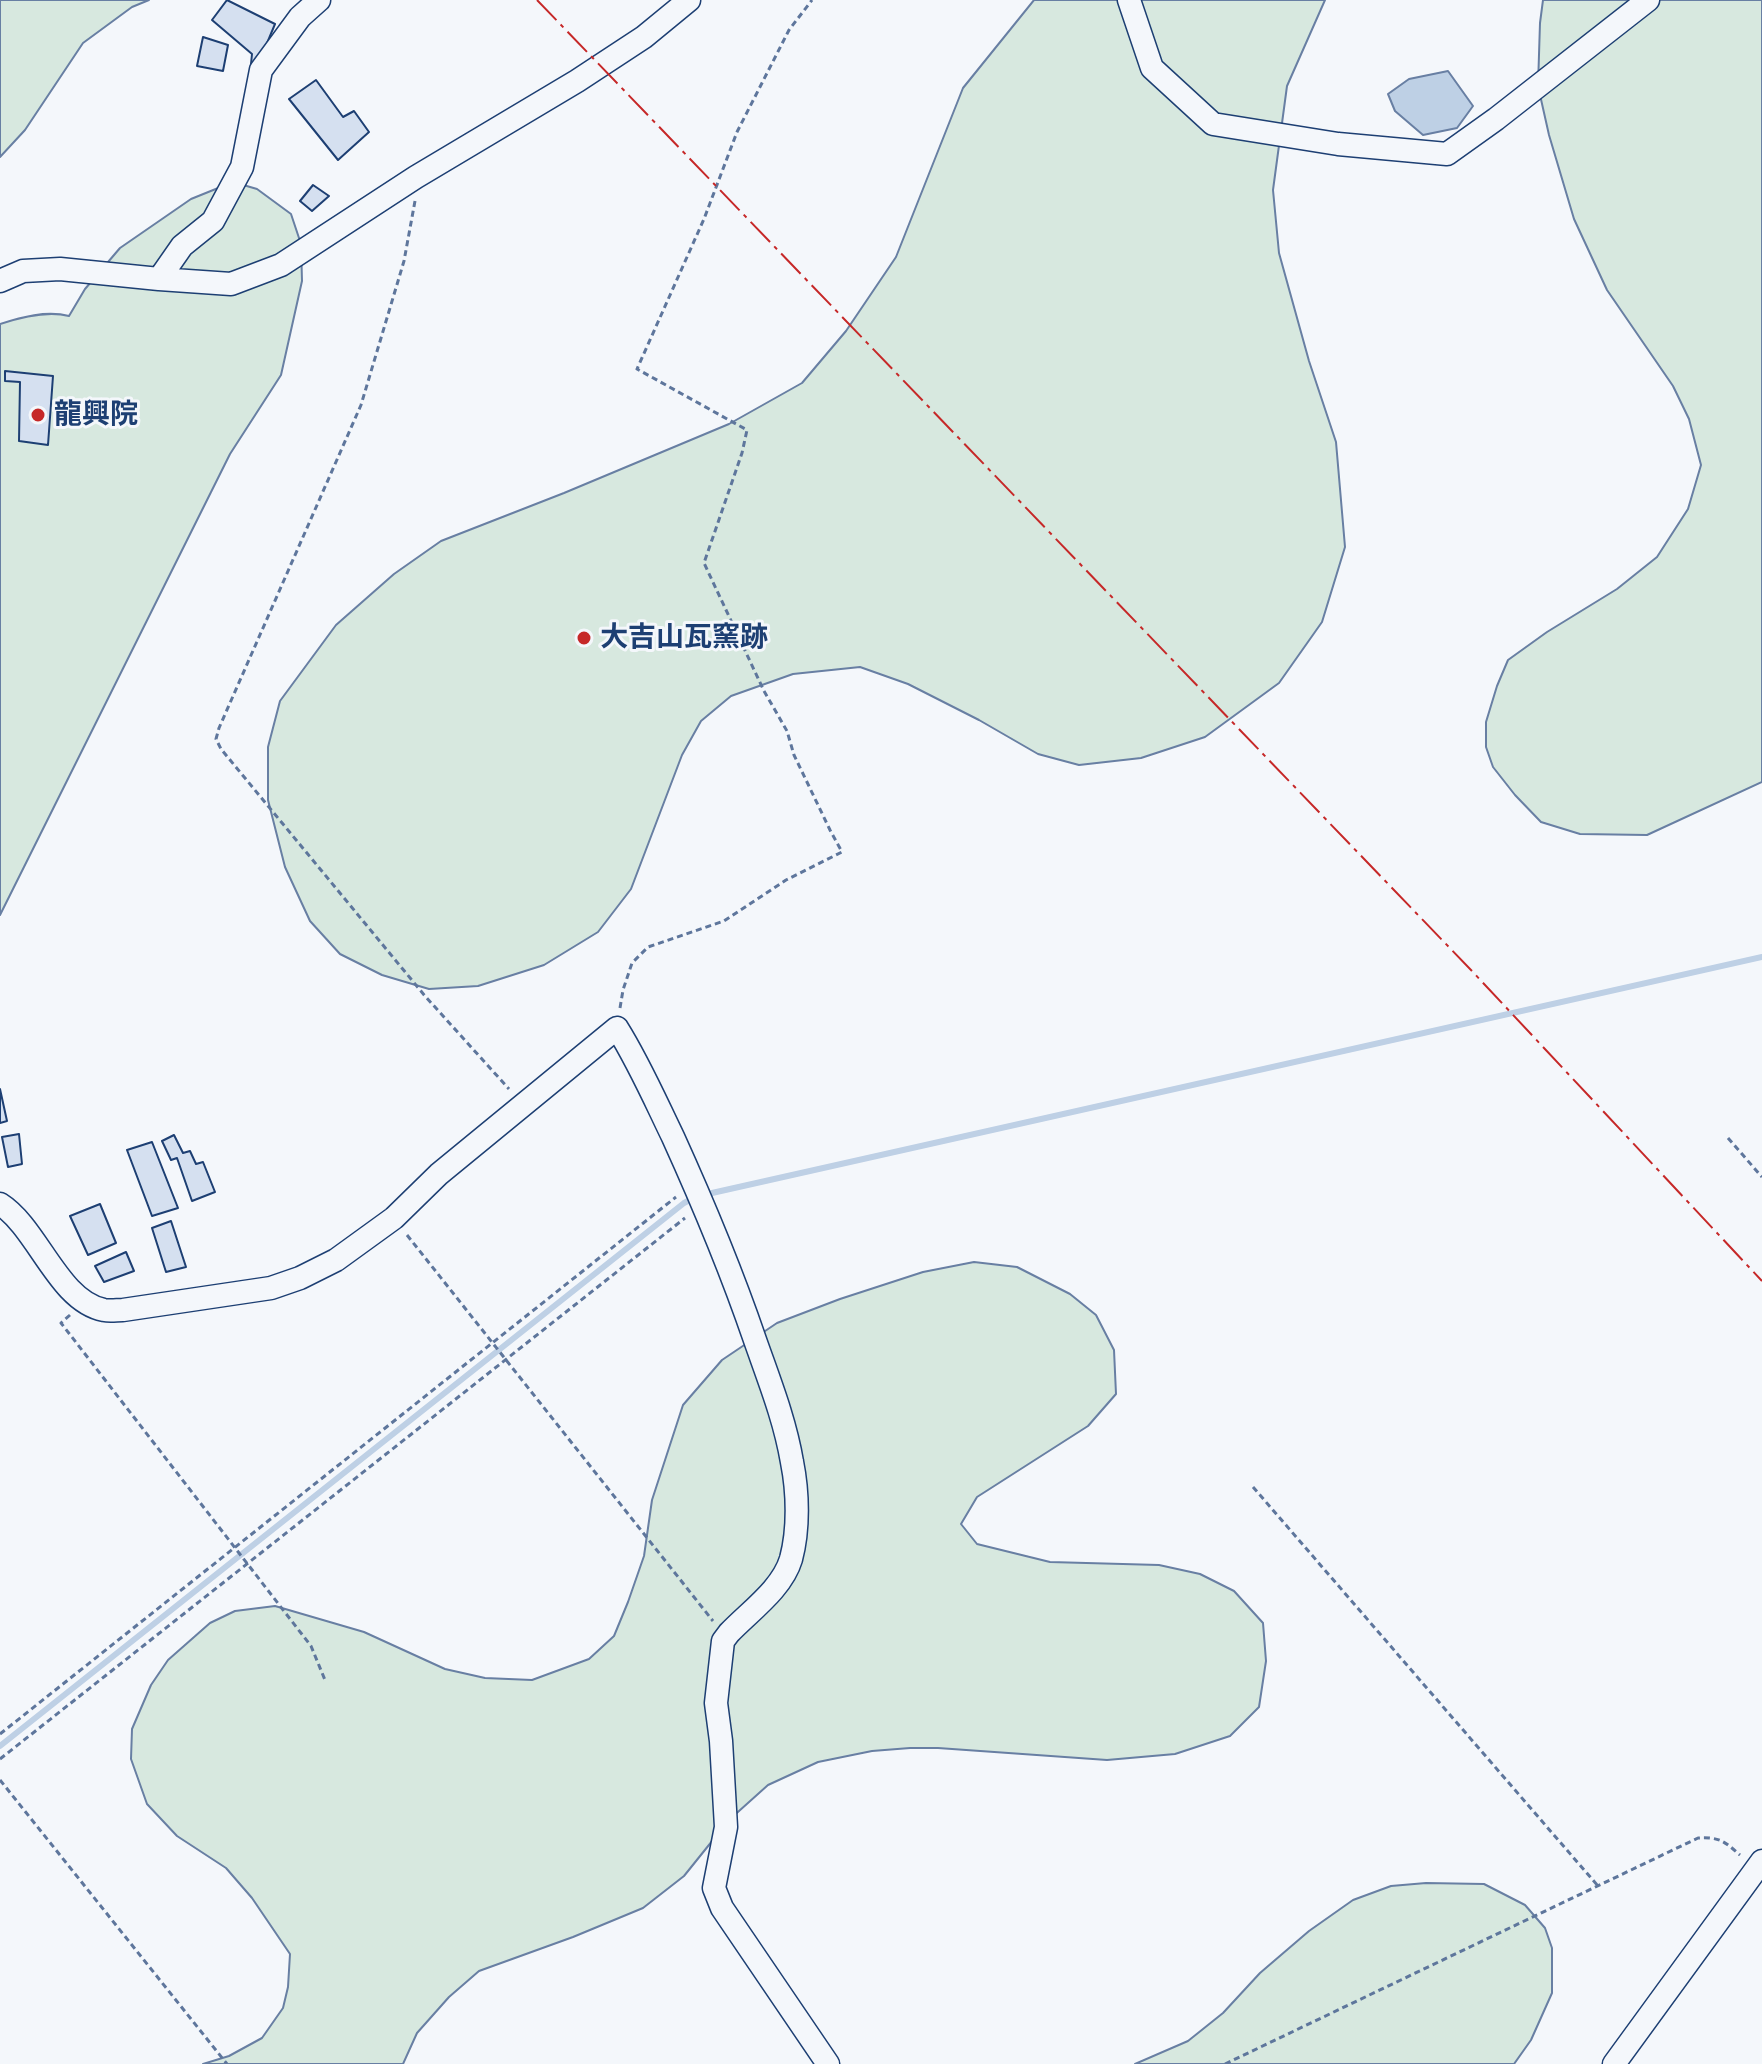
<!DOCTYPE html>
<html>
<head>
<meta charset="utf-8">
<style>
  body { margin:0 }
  canvas { display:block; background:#f4f7fb }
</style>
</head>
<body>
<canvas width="1762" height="2064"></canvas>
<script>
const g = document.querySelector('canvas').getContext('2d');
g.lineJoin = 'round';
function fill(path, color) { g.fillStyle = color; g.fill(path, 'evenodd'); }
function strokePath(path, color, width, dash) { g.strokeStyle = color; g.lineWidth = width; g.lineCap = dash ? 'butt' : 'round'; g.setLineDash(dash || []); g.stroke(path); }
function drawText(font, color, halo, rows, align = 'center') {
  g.font = font + ' "Open Sans","Noto Sans JP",sans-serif'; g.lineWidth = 6; g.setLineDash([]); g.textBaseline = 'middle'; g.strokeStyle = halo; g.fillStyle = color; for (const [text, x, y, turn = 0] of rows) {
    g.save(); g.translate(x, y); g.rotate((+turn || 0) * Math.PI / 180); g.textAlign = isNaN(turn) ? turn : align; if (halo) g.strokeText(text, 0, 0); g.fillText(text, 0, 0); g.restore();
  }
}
const green = new Path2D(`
  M0,0H149L132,7L83,43L25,130L0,157Z
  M1034,0H1325L1287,86L1273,190L1279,253L1309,361L1336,442L1345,547L1322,622L1279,683L1205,737L1141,758L1079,765L1038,754L979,720L908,684L860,667L793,674L731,696L701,721L682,755L631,889L598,932L544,965L478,986L429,989L382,975L340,954L310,921L285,867L268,800V747L280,701L336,625L394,574L441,541L564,493L729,424L802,383L846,331L896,257L963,88Z
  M1543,0H1762V782L1647,835L1580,834L1541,822L1515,795L1493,767L1486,747V722L1497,686L1508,660L1547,632L1617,589L1657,557L1688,509L1701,465L1689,419L1673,386L1607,290L1574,219L1549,135L1538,86L1540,23Z
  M233,182L257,189L291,214L301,244L302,281L281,375L230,454L0,915V324C21,317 47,310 69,316L85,289L120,248L191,199Z
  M974,1262L1017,1267L1070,1294L1096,1315L1114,1350L1116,1394L1088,1426L977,1497L961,1524L977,1544L1050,1562L1159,1565L1200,1574L1234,1591L1263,1623L1266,1661L1259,1707L1230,1736L1175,1754L1107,1760L938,1748H910L872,1751L818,1762L768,1785L729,1820L684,1876L643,1908L573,1937L479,1971L449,1997L417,2033L403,2064H203L229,2056L262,2038L283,2008L288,1987L290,1954L252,1898L226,1868L177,1836L147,1804L131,1759L132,1729L151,1685L168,1660L210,1623L235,1611L275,1606L364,1632L445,1669L485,1678L532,1680L589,1659L614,1636L628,1602L644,1556L652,1500L683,1405L722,1360L777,1323L840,1299L923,1272Z
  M1426,1883L1484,1884L1525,1905L1545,1928L1552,1948V1993L1531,2040L1514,2064H1135L1188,2041L1223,2013L1260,1973L1309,1931L1353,1900L1391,1886Z`);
fill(green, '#d7e8df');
strokePath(green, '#687fa3', 2);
const water = new Path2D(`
  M1448,71L1473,106L1457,128L1423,135L1395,111L1388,94L1409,79Z`);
fill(water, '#bed0e5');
strokePath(water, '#687fa3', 2);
strokePath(new Path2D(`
  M712,1193L1762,957
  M0,1746L684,1203L692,1199`), '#bed0e5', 6);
const building = new Path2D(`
  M227,0L275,24L258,65L251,64L252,54L212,20Z
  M203,37L228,45L223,71L197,66Z
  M316,80L343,117L354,111L369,132L338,160L289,99Z
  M313,185L329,196L312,211L300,201Z
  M5,371L53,376L48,445L19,441L20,382L5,381Z
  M0,1089L7,1121L0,1123Z
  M19,1134L22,1164L8,1167L2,1137Z
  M174,1135L183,1153L190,1151L196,1164L203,1162L215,1192L192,1201L177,1158L171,1160L162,1141Z
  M152,1142L178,1208L152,1216L127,1150Z
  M100,1204L116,1243L88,1255L70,1216Z
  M171,1221L186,1267L166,1272L152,1228Z
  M126,1252L134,1271L104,1282L95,1266Z`);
fill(building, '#d5e0f0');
strokePath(building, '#1d3f73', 2);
const minor = new Path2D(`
  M1129,0L1152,68L1213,124L1338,144L1447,154L1496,119L1648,0
  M159,279L182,246L213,221L242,167L261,70L300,17L319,0
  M0,281L23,271L60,269L159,279L231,284L281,265L416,177L577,81L644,37L689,0
  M0,1204C38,1228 58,1301 104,1310C110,1311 117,1310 123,1310L271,1288L300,1278L336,1260L394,1218L439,1174L617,1028C639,1063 655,1100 673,1137C703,1203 731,1270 755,1340C769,1380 785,1420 792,1462C798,1492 799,1529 791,1559C782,1589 750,1611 729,1633L723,1641L716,1703L721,1741L726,1827L714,1888L722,1908L828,2064
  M1614,2064L1762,1861`);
strokePath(minor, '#1d3f73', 25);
strokePath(new Path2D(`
  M415,201L404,261L361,405L219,728L216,739L221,749L425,996L509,1089
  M620,1008L623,990L632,963L648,947L724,921L786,880L842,852L830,830L794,755L787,731L764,691L704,563L742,453L747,430L637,369L704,219L737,132L789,30L812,0
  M1728,1138L1762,1177
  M407,1235L713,1621
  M70,1315L61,1323L311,1646L325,1680
  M1253,1487L1598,1886
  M0,1734L676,1197
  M0,1759L685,1218
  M0,1780L227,2064
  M1225,2064L1698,1838C1720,1837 1724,1841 1740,1855`), '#5e769c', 3, [6, 4]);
strokePath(minor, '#f4f7fb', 22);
strokePath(new Path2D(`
  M537,0L1471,970L1762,1281`), '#c62828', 2, [28, 6, 4, 6]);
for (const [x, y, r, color] of [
  [38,415,8,"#c62828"],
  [584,638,8,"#c62828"]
]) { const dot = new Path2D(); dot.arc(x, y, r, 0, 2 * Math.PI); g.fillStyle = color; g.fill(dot); strokePath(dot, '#f4f7fb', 3); }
drawText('bold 28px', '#1d3f73', '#f4f7fb', [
  ["龍興院",54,415],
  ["大吉山瓦窯跡",600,638]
], 'left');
</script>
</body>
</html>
